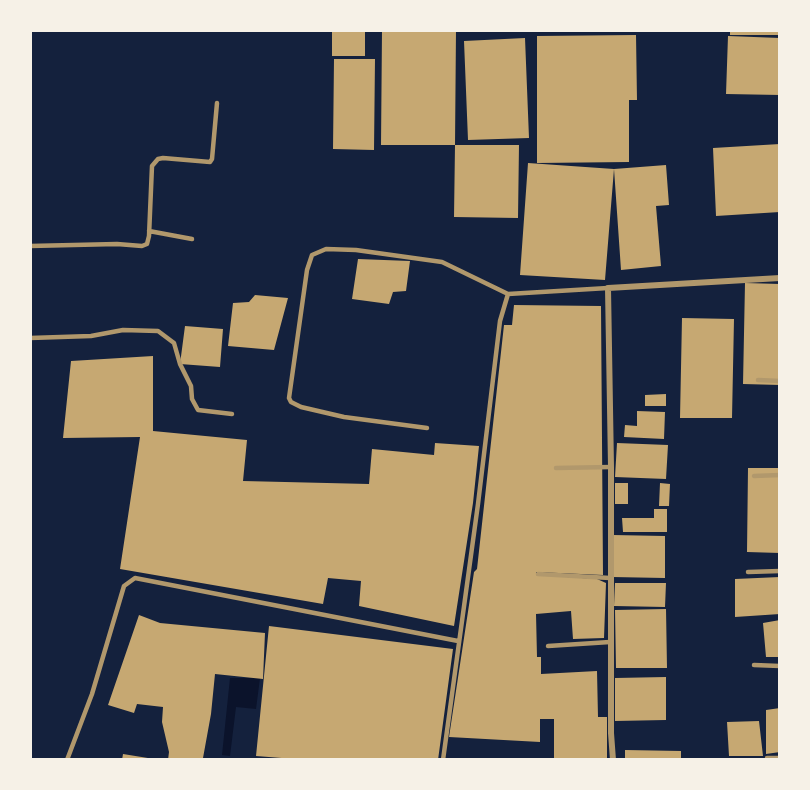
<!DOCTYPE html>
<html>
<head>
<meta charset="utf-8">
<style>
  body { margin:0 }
  #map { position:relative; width:810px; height:790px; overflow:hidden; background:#14213d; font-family:"DM Sans",sans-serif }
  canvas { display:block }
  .frame { position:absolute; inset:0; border:32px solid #f6f1e7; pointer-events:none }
</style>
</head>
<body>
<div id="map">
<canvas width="810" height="790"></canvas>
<div class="frame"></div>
</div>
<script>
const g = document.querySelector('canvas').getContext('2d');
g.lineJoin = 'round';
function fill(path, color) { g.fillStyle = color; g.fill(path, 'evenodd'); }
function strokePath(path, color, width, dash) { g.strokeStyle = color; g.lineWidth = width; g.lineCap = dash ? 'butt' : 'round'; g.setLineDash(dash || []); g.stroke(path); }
fill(new Path2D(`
  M230,678H260L256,709L236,707L230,756L222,755Z`), '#0b132b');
fill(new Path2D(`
  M332,30H365V56H332Z
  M382,30H456L455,145H381Z
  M730,30H780V35H730Z
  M636,35L637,100H629V162L537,163V36Z
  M728,36L780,38V95L726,94Z
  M525,38L529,138L468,140L464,41Z
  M334,59H375L374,150L333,149Z
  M780,144V212L716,216L713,148Z
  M455,145H519L518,218L454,217Z
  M528,163L614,169L666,165L669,205L656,206L661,266L621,270L614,169L605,280L520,275Z
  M358,259L410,261L406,291L393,292L389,304L352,299Z
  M745,283L780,284V385L743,384Z
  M255,295L288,298L274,350L228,346L233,303L249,302Z
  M514,305L601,306L603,575L536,572V575L597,579L606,583L604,638L573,639L571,611L536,614L537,657H541V674L597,671L598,717H607V760H554V719H540V742L449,737L474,572L477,569L504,325H512Z
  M682,318L734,319L732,418H680Z
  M185,326L223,329L220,367L180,364Z
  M153,356V431L247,440L243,481L369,484L372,449L434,455L435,443L479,446L473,503L454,626L359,606L361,581L328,578L323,604L120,569L140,437L63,438L71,361Z
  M666,394V406H645V395Z
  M637,411L665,412L664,439L624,437L625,425L637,426Z
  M617,443L668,445L666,479L615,477Z
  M748,468H780V553L747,552Z
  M615,483H628V504H615Z
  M660,483L670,484L669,506H659Z
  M654,509H667V532H623L622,518H654Z
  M613,535L665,536V578L612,577Z
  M780,577V614L735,617V579Z
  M615,583H666L665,607L614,606Z
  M666,609L667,668H616L615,610Z
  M139,615L160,623L265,633L263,679L215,674L211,714L203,758L208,760H168L169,752L162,722L163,707L137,704L134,713L108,705Z
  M780,620V657H766L763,623Z
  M269,626L453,649L438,760H307L256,756Z
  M666,677V720L615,721V678Z
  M780,708V752L766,754V710Z
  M759,721L763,756H729L727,722Z
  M625,750L681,751V760H625Z
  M123,754L154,759V760H122Z`), '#c6a872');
strokePath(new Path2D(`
  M149,231L192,239
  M30,246L117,244L142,246L147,244L149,236L152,166L158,159L163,158L210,162L212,159L217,103
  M30,338L91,336L123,330L158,331L174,343L180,364L191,386L192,399L198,410L232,414
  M758,380L780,381
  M427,428L344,417L301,407L291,402L289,398L307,270L312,255L326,249L356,250L442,262L508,294L608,288
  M556,468L611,467
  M754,476L780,475
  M748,572L780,571
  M538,574L610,578
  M548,646L610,642
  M754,665L780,666
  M767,758H780
  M67,760L92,694L124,586L135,578L458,641
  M443,760L478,504L500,321L508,294`), '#b1986c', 4.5);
strokePath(new Path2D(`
  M613,760L611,733V467L608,288L780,278`), '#b1986c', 6);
</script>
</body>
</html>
